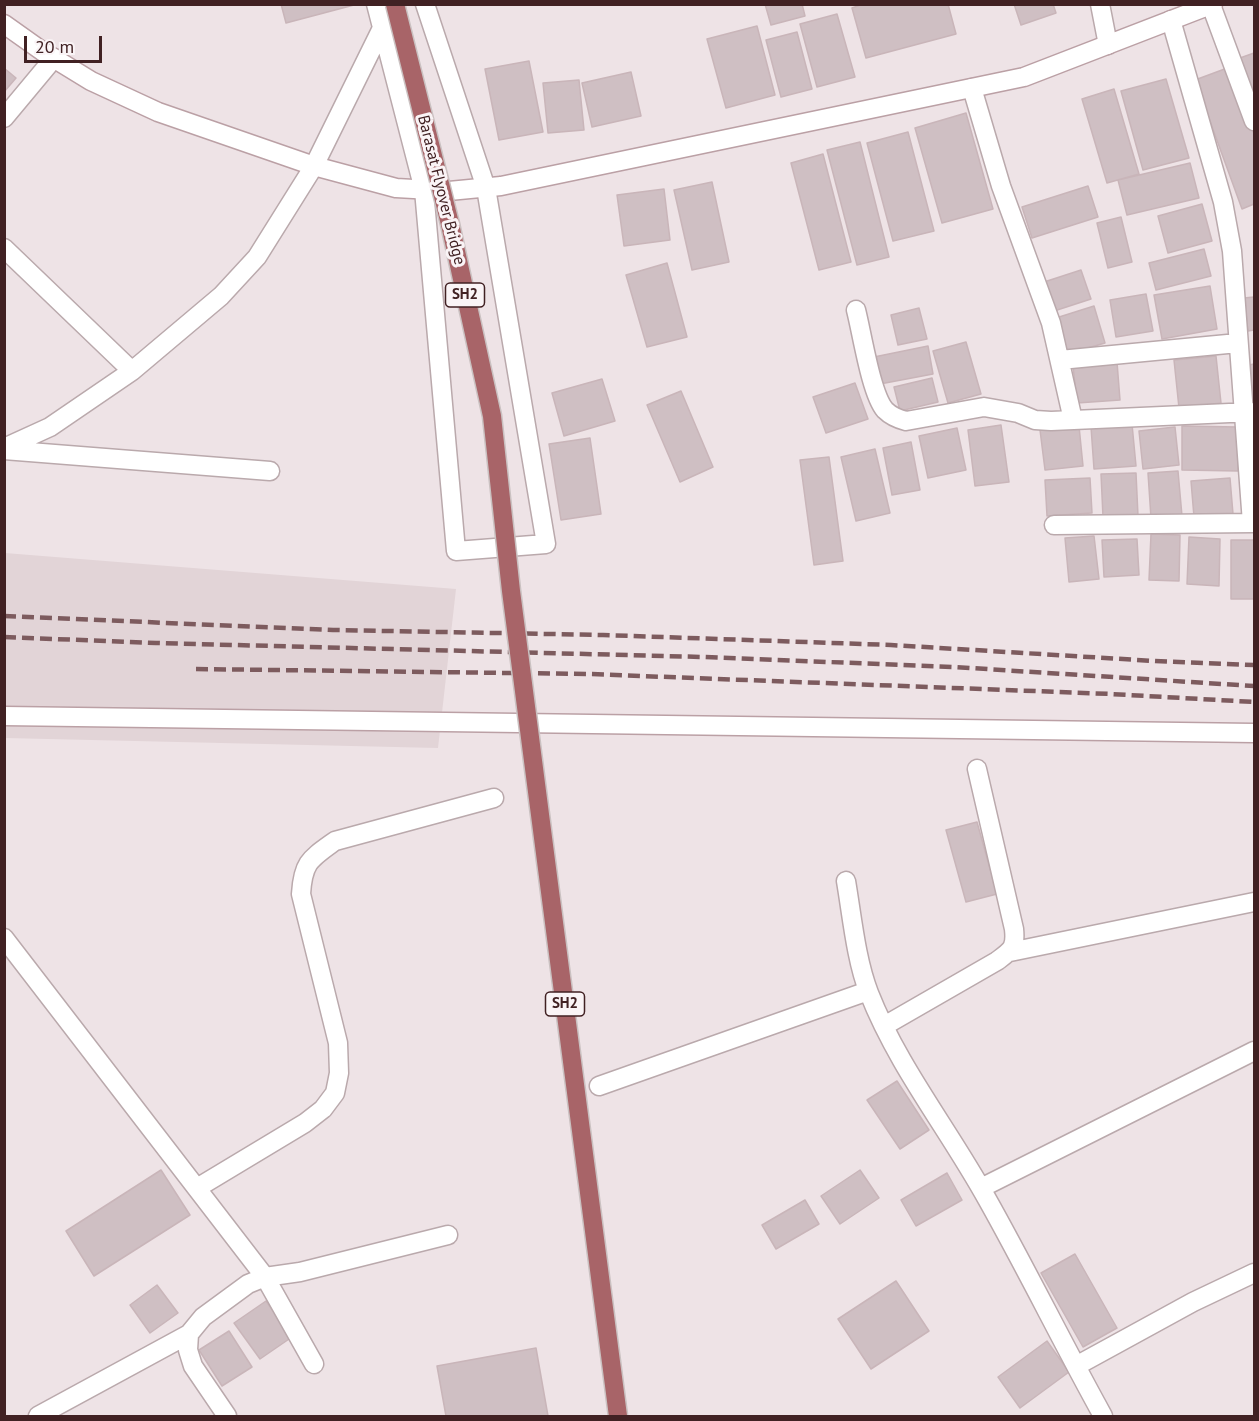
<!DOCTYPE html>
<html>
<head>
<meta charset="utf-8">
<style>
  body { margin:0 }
  #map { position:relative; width:1259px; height:1421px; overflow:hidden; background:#eee3e6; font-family:"PT Sans",sans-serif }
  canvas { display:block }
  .frame { position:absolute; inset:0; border:6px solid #412123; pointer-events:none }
  .scale { position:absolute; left:24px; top:36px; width:78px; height:27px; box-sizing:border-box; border:3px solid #412123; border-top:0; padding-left:8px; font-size:18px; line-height:21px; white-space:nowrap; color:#412123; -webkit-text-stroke:4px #faf4f6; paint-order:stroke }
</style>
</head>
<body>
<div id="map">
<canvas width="1259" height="1421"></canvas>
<div class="frame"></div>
<div class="scale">20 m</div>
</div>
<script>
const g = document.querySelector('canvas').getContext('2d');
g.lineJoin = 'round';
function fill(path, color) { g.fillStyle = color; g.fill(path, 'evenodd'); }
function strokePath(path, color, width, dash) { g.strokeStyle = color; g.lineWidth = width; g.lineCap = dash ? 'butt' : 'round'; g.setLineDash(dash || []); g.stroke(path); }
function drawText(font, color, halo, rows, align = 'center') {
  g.font = font + ' "PT Sans",sans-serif'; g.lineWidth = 6; g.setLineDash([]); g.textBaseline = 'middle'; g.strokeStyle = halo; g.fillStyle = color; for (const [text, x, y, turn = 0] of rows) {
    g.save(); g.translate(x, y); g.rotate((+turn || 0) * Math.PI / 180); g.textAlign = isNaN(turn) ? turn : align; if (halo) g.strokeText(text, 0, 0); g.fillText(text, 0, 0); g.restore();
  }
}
fill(new Path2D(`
  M5,553L456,589L438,748L5,738Z`), '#e2d4d7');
const building = new Path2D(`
  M281,4H354V5L286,23Z
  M765,4H802L805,16L771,25Z
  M863,4H948L956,34L866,58L852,8Z
  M1014,4H1053L1056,13L1021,25Z
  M837,14L855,77L817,87L800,24Z
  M757,26L775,95L726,108L707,39Z
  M797,32L812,89L781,97L766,40Z
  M1254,53V97L1240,58Z
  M529,61L543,132L499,140L485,69Z
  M1230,67L1254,134V204L1242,209L1195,80Z
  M4,68L16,78L4,92Z
  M631,72L641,116L592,127L582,83Z
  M1166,79L1189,158L1143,170L1121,91Z
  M579,80L584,130L548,133L543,83Z
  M1114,89L1139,174L1107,183L1082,99Z
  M966,113L993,209L942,223L915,128Z
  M908,132L934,231L893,241L867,143Z
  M860,142L889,257L857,265L827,150Z
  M823,154L851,262L819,270L791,163Z
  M1190,163L1199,198L1127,215L1118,180Z
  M712,182L729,262L692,270L674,190Z
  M1088,186L1098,217L1032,238L1022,207Z
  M664,189L670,240L624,246L617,195Z
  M1202,204L1212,241L1168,253L1158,216Z
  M1121,217L1132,262L1108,268L1097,223Z
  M1204,249L1211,276L1156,290L1149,263Z
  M667,263L687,337L647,347L626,275Z
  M1081,270L1091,299L1051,312L1041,283Z
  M1210,286L1217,329L1162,339L1154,295Z
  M1146,294L1153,331L1116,337L1110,300Z
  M1254,297V330L1248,331L1244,298Z
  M1094,306L1105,343L1067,354L1056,318Z
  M919,308L927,339L898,345L891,315Z
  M966,342L981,394L948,403L933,351Z
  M928,346L933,374L880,384L874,357Z
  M1216,356L1221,403L1179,408L1174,360Z
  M1117,362L1120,400L1077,403L1073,366Z
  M1254,364V400H1252L1249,365Z
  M932,378L938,402L900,411L894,387Z
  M602,379L615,421L564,436L552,393Z
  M855,383L868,419L826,433L813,397Z
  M681,391L713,467L680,482L647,405Z
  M1132,424L1136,466L1094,469L1091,427Z
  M1001,425L1009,482L975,486L968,430Z
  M1079,426L1083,466L1045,470L1040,430Z
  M1182,426L1238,427V471L1182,470Z
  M1175,427L1179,465L1143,469L1139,431Z
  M957,428L966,470L928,478L919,436Z
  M590,438L601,514L561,520L549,444Z
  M911,442L920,490L892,495L883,448Z
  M875,449L890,513L856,521L841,457Z
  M829,457L843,561L814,565L800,460Z
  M1178,471L1182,516L1151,518L1148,473Z
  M1136,473L1138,516L1103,517L1101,474Z
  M1090,478L1092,513L1047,516L1045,480Z
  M1230,478L1233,514L1194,517L1191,481Z
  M1151,534L1180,535L1179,581L1149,580Z
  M1094,536L1099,579L1069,582L1065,538Z
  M1189,537L1220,539L1219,586L1187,584Z
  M1137,539L1139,575L1104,577L1102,540Z
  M1231,540H1254V599H1231Z
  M977,822L997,894L966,902L946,830Z
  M897,1081L929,1130L900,1149L867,1100Z
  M161,1170L190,1215L94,1276L66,1231Z
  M860,1170L879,1198L840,1224L821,1196Z
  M947,1173L962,1200L916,1226L901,1200Z
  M805,1200L819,1224L776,1249L762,1225Z
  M1075,1254L1117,1328L1083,1347L1041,1273Z
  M896,1281L929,1331L871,1369L838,1319Z
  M157,1285L178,1313L150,1333L130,1305Z
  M266,1301L292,1337L260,1359L234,1323Z
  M229,1331L252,1367L222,1386L199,1350Z
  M1047,1341L1069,1372L1020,1408L998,1377Z
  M536,1348L548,1416H446L437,1366Z`);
fill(building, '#cfbfc3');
strokePath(building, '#c9b5b9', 1.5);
const street = new Path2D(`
  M376,4L424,190L456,551L546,544L486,188L425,4
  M1100,4L1108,45
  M1211,5L1254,121
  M1171,20L1223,202L1232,251L1252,523
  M972,88L1001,186L1051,323L1073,420
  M4,118L54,58
  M4,248L132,371
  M856,310C862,333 871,394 885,410C891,416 898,419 906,421L984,407L1018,413L1035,420L1051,421L1252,412
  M1060,360L1238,343
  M4,448L50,427L132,371L221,296L257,257L314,166L385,22
  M4,450L270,471
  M1054,525L1254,523
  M846,881C852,916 856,960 869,993C898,1067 949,1130 987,1199C1027,1270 1063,1344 1103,1416
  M4,938L265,1277L314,1364
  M1010,952L1254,902
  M884,1026L997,961C1012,950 1016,948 1014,929L977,769
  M599,1086L868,991
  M197,1188L305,1123L323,1109L335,1093L339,1073L338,1043L301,894C303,862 310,859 335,841L494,798
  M981,1188L1254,1051
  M1076,1366L1193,1302L1254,1273
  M38,1416L189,1334
  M227,1416L193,1366L188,1350L189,1334L203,1317L248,1284L265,1277L300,1272L448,1235`);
const secondary = new Path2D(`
  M4,24L42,51L91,81L158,112L314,166L396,188L449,191L501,186L1024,77L1213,4
  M4,716L1254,733`);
strokePath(street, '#baa9ac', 21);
strokePath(secondary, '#bba0a5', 21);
strokePath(street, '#fff', 18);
strokePath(secondary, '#fff', 18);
strokePath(new Path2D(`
  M4,616L333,630L603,635L891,645L1155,661L1254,665
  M4,637L156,643L703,657L954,667L1254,686
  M196,669L589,674L1111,694L1254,702`), '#7d5b5e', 4.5, [12, 6]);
const primaryBridge = new Path2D(`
  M395,4L450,224L492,416L511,591L618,1416`);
strokePath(primaryBridge, '#cac1c1', 21, []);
strokePath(primaryBridge, '#a86468', 18);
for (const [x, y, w] of [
  [465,295,39],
  [565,1004,39]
]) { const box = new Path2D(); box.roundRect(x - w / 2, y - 12, w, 24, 4.5); g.fillStyle = '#faf4f6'; g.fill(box); strokePath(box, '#412123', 1.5); }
drawText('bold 15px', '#412123', null, [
  ["SH2",465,295],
  ["SH2",565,1004]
]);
drawText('16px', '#412123', '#faf4f6', [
  ["Barasat Flyover Bridge",441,190,76]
]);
</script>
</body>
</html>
